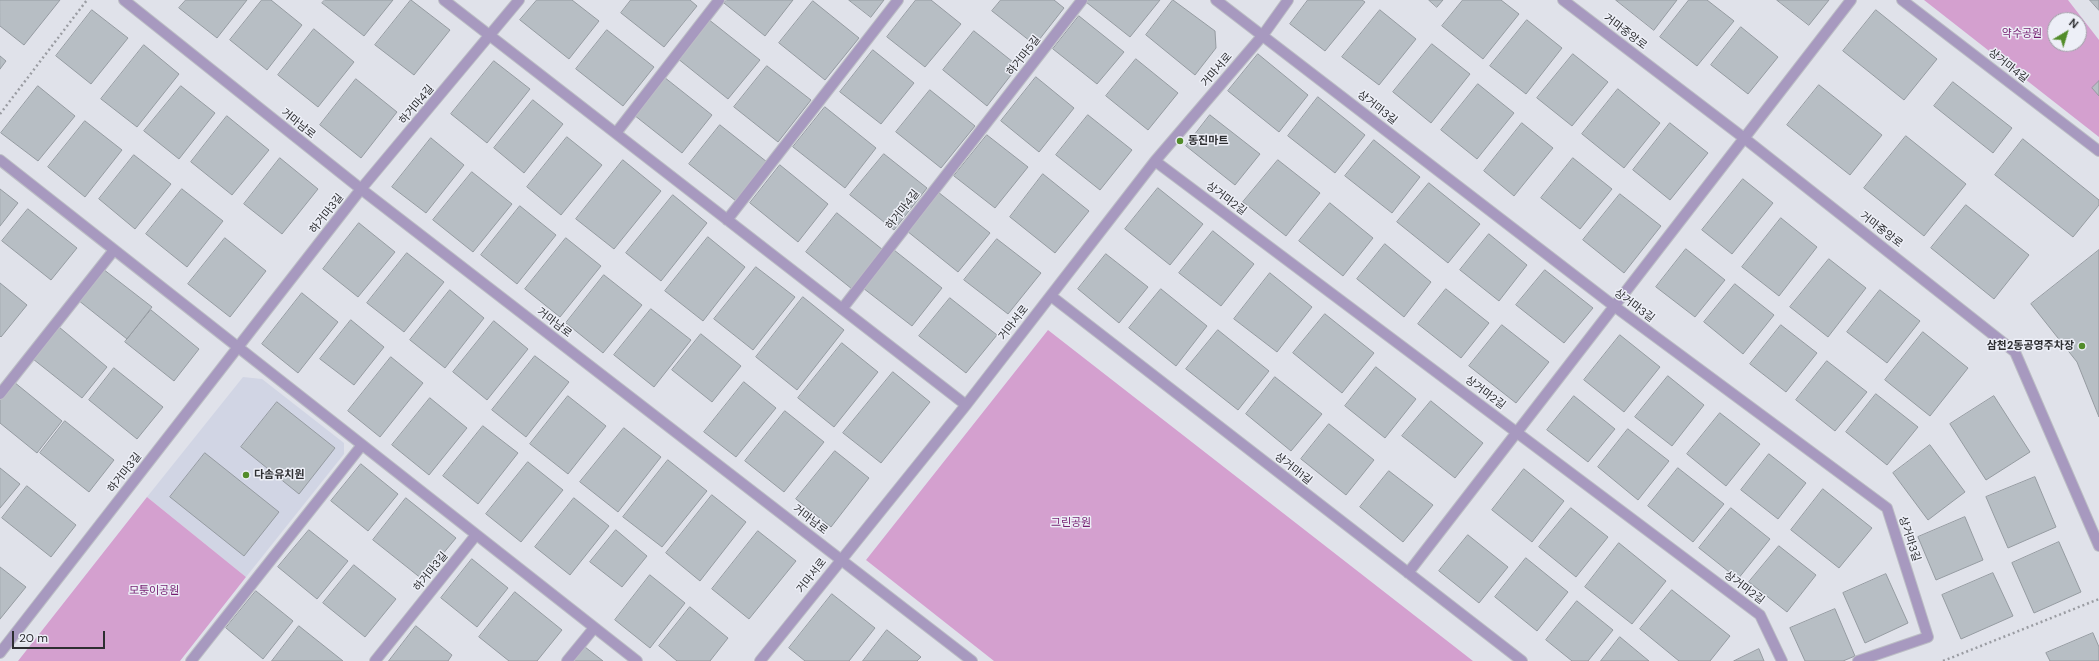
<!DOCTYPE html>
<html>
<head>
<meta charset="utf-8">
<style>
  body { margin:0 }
  #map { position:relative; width:2099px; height:661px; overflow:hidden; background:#e0e2ea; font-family:"DM Sans",sans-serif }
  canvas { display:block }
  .north { position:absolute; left:2047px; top:12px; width:40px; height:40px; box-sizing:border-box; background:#edeff7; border:1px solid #a0a2a8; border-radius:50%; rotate:38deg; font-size:11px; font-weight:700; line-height:16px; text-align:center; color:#2d2e31 }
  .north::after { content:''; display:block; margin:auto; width:14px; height:18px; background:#528c2a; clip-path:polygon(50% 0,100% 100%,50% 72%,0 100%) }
  .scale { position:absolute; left:12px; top:631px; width:93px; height:18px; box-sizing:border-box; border:2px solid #2d2e31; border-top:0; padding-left:5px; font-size:12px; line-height:14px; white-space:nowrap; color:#2d2e31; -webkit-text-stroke:3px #edeff7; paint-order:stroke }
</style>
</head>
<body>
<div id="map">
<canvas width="2099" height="661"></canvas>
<div class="north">N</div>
<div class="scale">20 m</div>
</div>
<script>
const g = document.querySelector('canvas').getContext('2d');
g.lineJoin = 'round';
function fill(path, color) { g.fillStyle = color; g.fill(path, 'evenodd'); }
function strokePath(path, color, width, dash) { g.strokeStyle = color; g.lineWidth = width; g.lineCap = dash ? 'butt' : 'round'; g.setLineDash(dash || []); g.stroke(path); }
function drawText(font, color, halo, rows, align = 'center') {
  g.font = font + ' "DM Sans","Noto Sans KR",sans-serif'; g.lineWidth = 3; g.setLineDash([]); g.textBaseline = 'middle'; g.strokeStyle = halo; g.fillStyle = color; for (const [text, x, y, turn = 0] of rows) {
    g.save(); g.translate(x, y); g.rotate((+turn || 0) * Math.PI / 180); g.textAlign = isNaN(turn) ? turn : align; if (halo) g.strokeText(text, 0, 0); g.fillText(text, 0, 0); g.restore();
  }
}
fill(new Path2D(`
  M243,377L262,379L344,443V454L246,577L147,497Z`), '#d1d5e4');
fill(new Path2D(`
  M1924,0H2068L2099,40V137ZM2055,20H2079V44H2055Z
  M1048,330L1473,661H994L866,560Z
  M147,497L246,577L180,661H18Z`), '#d4a0cf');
const building = new Path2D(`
  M0,0H60L24,45L0,26Z
  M186,0H247L217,38L179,8Z
  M262,0H271L302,25L267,70L230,40Z
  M325,0H393L364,36L322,3Z
  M411,0L450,30L414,75L375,45Z
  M537,0H572L599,21L569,59L520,20Z
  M631,0H690L697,6L664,47L621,13Z
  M727,0H793L765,36L724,3Z
  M849,0H884L871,17Z
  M916,0H931L961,24L925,67L887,37Z
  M1001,0H1054L1064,8L1035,45L992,11Z
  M1087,0H1160L1130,37L1086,2Z
  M1173,0L1215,31L1216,48L1195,75L1146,35Z
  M1308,0H1362L1365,2L1325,51L1290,24Z
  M1429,0H1443L1437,7Z
  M1463,0H1501L1519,14L1483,59L1442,26Z
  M1616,0H1677L1654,30Z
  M1689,0H1707L1734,21L1697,66L1660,37Z
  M1777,0H1829L1809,25Z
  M2090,0H2099V10Z
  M813,1L859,38L825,80L779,43Z
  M92,10L128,38L91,84L56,56Z
  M1380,10L1416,39L1379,85L1342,57Z
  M1876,10L1937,59L1904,100L1843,51Z
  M1079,16L1124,52L1097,84L1053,49Z
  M708,19L760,60L728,99L677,58Z
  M1527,20L1562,48L1526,94L1490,66Z
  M1741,27L1778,57L1748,94L1711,65Z
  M314,29L354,62L318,107L278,75Z
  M607,30L654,67L623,106L576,69Z
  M974,31L1018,66L987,106L943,70Z
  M1432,44L1470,74L1431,123L1393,92Z
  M144,45L179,74L137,127L101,99Z
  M873,50L914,83L881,124L840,92Z
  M1258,54L1308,95L1279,132L1228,91Z
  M1573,54L1608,82L1572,126L1537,98Z
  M0,56L6,61L0,69Z
  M1136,59L1178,93L1148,130L1106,96Z
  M494,61L530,89L487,143L451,114Z
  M767,66L811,100L778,142L734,107Z
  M664,77L712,115L682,153L634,115Z
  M1036,77L1074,108L1039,152L1001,121Z
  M356,79L397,112L361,158L320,125Z
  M2099,81V96L2092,88Z
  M1953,82L2012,128L1993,153L1934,106Z
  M1478,84L1514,113L1477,159L1441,130Z
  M1819,85L1882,135L1850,175L1787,125Z
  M38,86L75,116L38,161L1,133Z
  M181,86L215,113L179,159L144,131Z
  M1618,89L1660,123L1624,168L1582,134Z
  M930,90L975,126L941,168L896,132Z
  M1318,97L1365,135L1335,173L1288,136Z
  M533,100L563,124L524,173L494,148Z
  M825,107L876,148L845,188L793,147Z
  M1088,115L1132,150L1100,190L1056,155Z
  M1210,115L1260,154L1235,185L1186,146Z
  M227,116L269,150L232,195L191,162Z
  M85,121L122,150L85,197L48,167Z
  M1522,123L1553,148L1514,196L1484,171Z
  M1670,123L1708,153L1670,200L1633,170Z
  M720,125L767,162L736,201L689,164Z
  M987,135L1028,167L995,208L954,176Z
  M1906,136L1966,184L1924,236L1864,188Z
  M567,137L602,165L561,215L527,187Z
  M431,138L464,165L426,213L392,187Z
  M2023,139L2099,200V205L2073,237L1995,175Z
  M1374,140L1420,177L1392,213L1345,176Z
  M884,154L927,188L894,230L850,195Z
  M134,155L171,184L135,229L99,199Z
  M280,158L318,189L282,234L244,204Z
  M1573,158L1612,189L1580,229L1541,198Z
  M623,160L661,191L614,249L576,219Z
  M1278,160L1320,193L1286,236L1243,202Z
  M780,165L828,204L798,242L750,203Z
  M472,172L512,204L473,252L433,220Z
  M1043,174L1089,211L1055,253L1010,217Z
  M1743,179L1773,203L1732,254L1702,230Z
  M1429,183L1480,224L1448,263L1397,222Z
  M1158,188L1203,224L1170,265L1125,229Z
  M0,189L18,203L0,226Z
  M182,189L223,221L187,267L146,234Z
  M938,192L990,233L958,272L907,231Z
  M1620,194L1661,226L1624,273L1583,240Z
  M673,195L707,223L661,281L626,253Z
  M1330,203L1373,238L1343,276L1299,241Z
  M1966,205L2029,255L1994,299L1931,248Z
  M520,206L556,235L517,284L481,255Z
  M28,209L77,248L51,280L2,241Z
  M837,213L883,250L852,289L806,252Z
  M1781,218L1817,247L1779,296L1742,267Z
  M359,223L395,252L358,297L323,269Z
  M1213,231L1254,264L1221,306L1179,273Z
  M1489,234L1527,265L1499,301L1460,270Z
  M708,237L745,267L703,321L665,291Z
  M225,238L266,271L230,317L188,284Z
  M566,238L601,266L560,317L525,289Z
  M997,239L1041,273L1008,314L964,280Z
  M1385,244L1431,282L1404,317L1357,279Z
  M1686,249L1725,280L1695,317L1656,287Z
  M894,250L942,288L912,326L863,288Z
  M2099,250V417L2077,362L2031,304Z
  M407,253L444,282L404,332L367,303Z
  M1106,254L1148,287L1119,323L1078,289Z
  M1829,259L1866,288L1828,337L1790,307Z
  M756,267L795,297L753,350L714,319Z
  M103,269L152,307L127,339L78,300Z
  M1545,270L1593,308L1564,343L1516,305Z
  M1270,273L1312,307L1277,352L1234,319Z
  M604,275L642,305L603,353L566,323Z
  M0,283L27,305L1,337L0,336Z
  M1735,284L1774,315L1743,354L1704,322Z
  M1161,289L1207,326L1176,366L1129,328Z
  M1446,289L1489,323L1461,358L1418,324Z
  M450,290L484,318L445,368L410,340Z
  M1880,290L1920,321L1887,363L1847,332Z
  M302,293L338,322L298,373L262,344Z
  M803,297L844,330L797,390L756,357Z
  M950,298L997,335L966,373L919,336Z
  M651,309L691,340L654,387L614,355Z
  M151,310L199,349L174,381L125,342Z
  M1325,314L1374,353L1342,393L1293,353Z
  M351,320L384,347L354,385L320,359Z
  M494,321L528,349L487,400L453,372Z
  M1502,325L1549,362L1516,403L1469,366Z
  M1781,325L1817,353L1786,392L1750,364Z
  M59,327L107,367L82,398L33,359Z
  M1218,330L1269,371L1238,410L1186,369Z
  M1923,332L1968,368L1930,416L1885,380Z
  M701,334L741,366L712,402L672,370Z
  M1620,335L1660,367L1624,412L1584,380Z
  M842,343L878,372L834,427L798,398Z
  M535,356L569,382L526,437L492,410Z
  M391,357L423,383L380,437L348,411Z
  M1827,361L1867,392L1835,431L1796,400Z
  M1376,367L1416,399L1385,438L1345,406Z
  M114,368L163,407L137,439L89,400Z
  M893,372L930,402L881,463L843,433Z
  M1668,376L1704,405L1672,446L1635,417Z
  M1275,377L1322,414L1291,451L1246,414Z
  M14,382L62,421L37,453L0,423V399Z
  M744,382L776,408L736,457L704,432Z
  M1876,394L1918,427L1887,465L1846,432Z
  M568,396L606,426L568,474L530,444Z
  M1574,396L1615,429L1588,462L1547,430Z
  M1994,396L2030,452L1986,480L1950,424Z
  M430,398L467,428L429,475L392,445Z
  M1431,401L1483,443L1455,478L1402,436Z
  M277,402L335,448L299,494L241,447Z
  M785,411L824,442L784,492L745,461Z
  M1720,413L1760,444L1726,486L1687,454Z
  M65,421L114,460L89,492L40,453Z
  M1329,424L1374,460L1346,495L1301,459Z
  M483,426L518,453L478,504L443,476Z
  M624,428L661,457L618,512L580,482Z
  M1628,429L1669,461L1638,500L1598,467Z
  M1930,445L1965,492L1928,520L1893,473Z
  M835,451L869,478L831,527L796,499Z
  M205,453L279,512L244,556L170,497Z
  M1769,454L1806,483L1778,519L1741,490Z
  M668,460L707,491L662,547L623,517Z
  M528,462L563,490L521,542L486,514Z
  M361,464L398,494L368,531L331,501Z
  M0,468L20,484L0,508Z
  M1678,468L1724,504L1693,542L1648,506Z
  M1524,469L1564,501L1532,542L1492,510Z
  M1389,471L1433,505L1403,542L1360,507Z
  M2035,477L2056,527L2008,548L1986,497Z
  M27,486L76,525L51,557L2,518Z
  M1823,489L1872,528L1839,568L1791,530Z
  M712,495L746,522L700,581L666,553Z
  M406,498L456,538L422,579L373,540Z
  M574,498L609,526L570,575L535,547Z
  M1571,508L1608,537L1576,577L1539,547Z
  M1731,508L1770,539L1738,579L1699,548Z
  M1965,517L1983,560L1936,580L1918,537Z
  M309,530L348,561L317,599L278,567Z
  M616,530L647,556L622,587L590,562Z
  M758,531L796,561L749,619L712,589Z
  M1468,535L1508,567L1479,603L1439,571Z
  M2059,542L2081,592L2034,613L2012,563Z
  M1619,543L1666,581L1632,624L1585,587Z
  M1779,546L1816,575L1787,612L1749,582Z
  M1526,558L1568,592L1537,631L1495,597Z
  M472,559L508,588L477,627L441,598Z
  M354,565L396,599L365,637L323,603Z
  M0,567L26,587L0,619Z
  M1993,573L2013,616L1961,639L1942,595Z
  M1886,574L1908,623L1865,643L1843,593Z
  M650,575L685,603L650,648L615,620Z
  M1672,590L1730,636L1710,661H1679L1640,629Z
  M256,591L293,621L263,659L226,628Z
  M515,592L562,630L537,661H509L479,637Z
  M832,594L875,628L849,661H805L789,648Z
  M1577,601L1613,630L1588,661H1572L1546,640Z
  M690,607L728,638L710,661H677L659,646Z
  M1835,609L1855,656L1843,661H1805L1790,628Z
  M299,626L343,661H272Z
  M416,626L452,655L448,661H389Z
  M887,630L921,657L917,661H863Z
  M2093,633L2099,647V661H2050L2046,653Z
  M1620,637L1649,661H1601Z
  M585,647L603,661H574Z
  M1759,649L1764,661H1734Z`);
fill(building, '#b7bec4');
strokePath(building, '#959ba1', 1);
const minor = new Path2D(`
  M124,0L361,189L972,661
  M444,0L966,405
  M1216,0L1614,306L1887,508L1928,637L1858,661
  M1563,0L1744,138L2015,352L2099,546
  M1902,0L2099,151
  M616,133L719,0
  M0,160L637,661
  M1155,161L1760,615L1782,661
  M727,220L898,0
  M1051,296L1522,661
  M842,309L1082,0
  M0,394L114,250
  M1408,573L1851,0
  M0,653L361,189L519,0
  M191,661L362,445
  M375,661L476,535
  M567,661L594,628
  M760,661L966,405L1155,161L1263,35L1288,0`);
strokePath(minor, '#bcbec5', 12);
strokePath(new Path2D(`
  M0,114L87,0
  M1943,661L2099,599`), '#9a9ca2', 2.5, [2, 3]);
strokePath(minor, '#a799bf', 10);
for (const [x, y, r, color] of [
  [1180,141,4,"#528c2a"],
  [2082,346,4,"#528c2a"],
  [246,475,4,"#528c2a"]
]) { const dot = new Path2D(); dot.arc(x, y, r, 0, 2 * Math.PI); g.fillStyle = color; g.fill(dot); strokePath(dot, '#edeff7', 1.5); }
drawText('11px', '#2d2e31', '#edeff7', [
  ["거마중앙로",1625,32,37],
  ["하거마5길",1024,56,-52],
  ["상거마4길",2008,66,38],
  ["거마서로",1217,70,-49],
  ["하거마4길",417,105,-50],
  ["상거마3길",1377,108,38],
  ["거마남로",298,124,39],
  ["상거마2길",1226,199,37],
  ["하거마4길",903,210,-52],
  ["하거마3길",327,214,-52],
  ["거마중앙로",1881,230,38],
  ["상거마3길",1634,306,37],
  ["거마남로",554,323,38],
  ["거마서로",1014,323,-52],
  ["상거마2길",1485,393,37],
  ["상거마1길",1293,469,38],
  ["하거마3길",125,473,-52],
  ["거마남로",810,520,38],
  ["상거마3길",1909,539,72],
  ["하거마3길",431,572,-51],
  ["거마서로",812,576,-52],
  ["상거마2길",1744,588,37]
]);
drawText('11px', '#741d70', '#edeff7', [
  ["약수공원",2022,34],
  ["그린공원",1071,523],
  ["모퉁이공원",154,591]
]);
drawText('bold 11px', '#2d2e31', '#edeff7', [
  ["동진마트",1188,141],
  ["삼천2동공영주차장",2074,346,"right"],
  ["다솜유치원",254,475]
], 'left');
</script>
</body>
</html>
